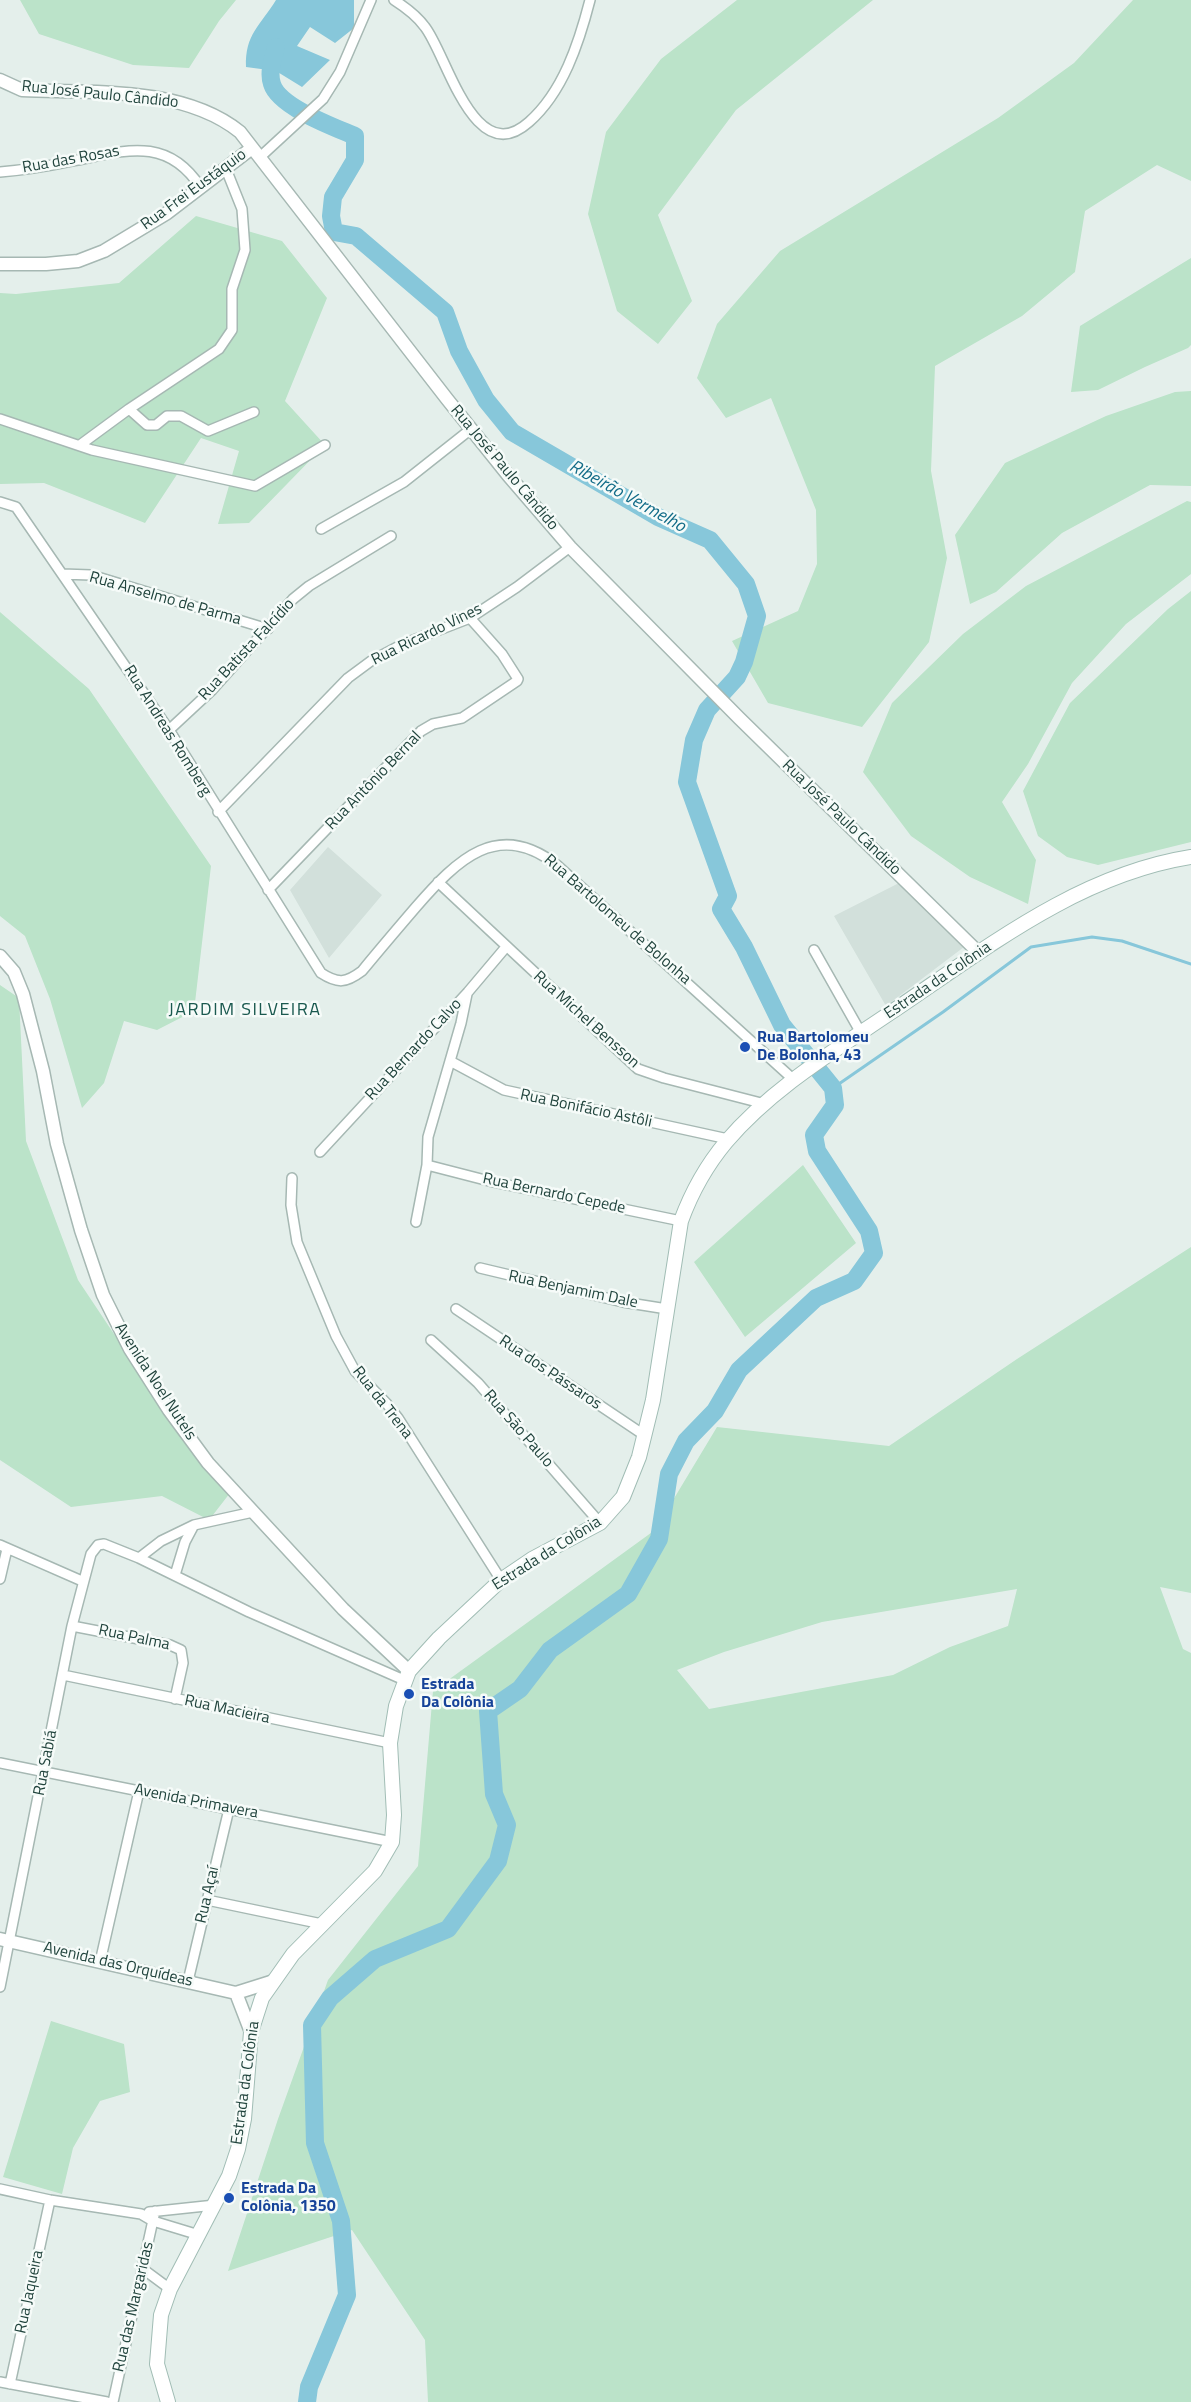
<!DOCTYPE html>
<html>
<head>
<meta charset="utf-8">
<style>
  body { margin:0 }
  canvas { display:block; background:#e4efeb }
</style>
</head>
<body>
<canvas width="1191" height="2402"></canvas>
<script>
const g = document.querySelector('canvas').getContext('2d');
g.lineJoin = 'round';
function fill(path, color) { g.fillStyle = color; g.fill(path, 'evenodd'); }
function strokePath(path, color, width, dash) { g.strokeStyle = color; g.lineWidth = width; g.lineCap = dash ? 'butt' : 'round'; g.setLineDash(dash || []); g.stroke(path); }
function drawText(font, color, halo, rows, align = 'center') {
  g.font = font + ' "Titillium Web",sans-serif'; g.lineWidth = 5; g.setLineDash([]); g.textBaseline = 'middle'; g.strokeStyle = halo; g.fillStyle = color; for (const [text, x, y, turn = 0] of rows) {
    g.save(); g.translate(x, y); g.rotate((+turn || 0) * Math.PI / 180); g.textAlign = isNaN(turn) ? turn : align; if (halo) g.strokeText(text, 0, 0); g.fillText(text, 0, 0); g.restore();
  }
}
fill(new Path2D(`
  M328,847L382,895L329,958L290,890Z
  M899,883L964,947L886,1006L834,916Z`), '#d2e0db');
fill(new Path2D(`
  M20,0H236L219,21L189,68L133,65L39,34Z
  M737,0H873L736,110L658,215L692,301L658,344L617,311L588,214L606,132L661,59Z
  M1133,0H1191V181L1157,165L1085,211L1075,272L1022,316L935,366L931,471L947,558L929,642L862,727L768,703L732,641L798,611L817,564L816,510L771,398L726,418L697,378L717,324L780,251L998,118L1074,63Z
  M196,216L282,241L327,298L285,401L325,445L249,523L218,524L239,451L201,438L145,523L44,483L0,484V293L16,294L119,283Z
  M1191,258V345L1188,348L1145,367L1098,390L1071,392L1080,326Z
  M1191,391V486L1150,485L1062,533L996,592L970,604L955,535L1005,463L1106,416L1175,392Z
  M1187,501L1191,502V574L1126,624L1072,683L1028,764L1002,802L1036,860L1028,904L970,877L911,836L863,772L892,703L963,634L1026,586Z
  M1191,591V842L1098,865L1067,857L1038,836L1023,791L1070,703L1168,609Z
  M0,612L89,689L211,866L194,1011L157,1030L124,1021L104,1083L82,1108L50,999L25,936L0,916Z
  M0,985L19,998L26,1141L78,1280L124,1349L230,1493L209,1520L162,1496L71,1507L0,1460Z
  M803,1165L856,1243L745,1337L694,1262Z
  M1191,1247V1593L1160,1587L1183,1649L1191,1653V2402H428L425,2340L352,2230L228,2271L278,2119L328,1980L418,1866L433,1691L655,1530L717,1427L889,1446L1017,1359ZM1017,1589L1008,1626L950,1647L893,1675L709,1709L677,1670L724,1652L822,1622Z
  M51,2021L124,2044L130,2092L100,2101L73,2148L62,2194L3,2177Z`), '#bbe3c9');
fill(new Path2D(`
  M276,0H354V28L335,43L310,27L297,46L330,60L302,87L276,71L246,67C245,34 260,26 276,0Z`), '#87c7da');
strokePath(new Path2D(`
  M833,1088L943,1012L1031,947L1092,937L1122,941L1191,964`), '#87c7da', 3);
strokePath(new Path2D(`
  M276,47C273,59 268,72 272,84C279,107 334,127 355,136V160L333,197L331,216L334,232L356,236L445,312L459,351L486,400L512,432L658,517L710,540L746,584L757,616L744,662L737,677L707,710L694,740L687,782L728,896L721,909L744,947L782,1025L833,1088L835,1105L814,1135L817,1151L869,1231L874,1253L854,1281L816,1298L739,1370L715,1411L686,1441L669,1474L659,1539L628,1594L550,1650L520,1689L488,1711L494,1794L507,1825L498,1861L448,1929L375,1959L330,1998L312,2025L315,2143L341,2221L347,2295L309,2387L307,2402`), '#87c7da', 18);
const minor = new Path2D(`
  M394,0C405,7 417,16 425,27C447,55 474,171 529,122C563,92 579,43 590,0
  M259,158L323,99L340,72L371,0
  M226,169L242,209L245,250L232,289V330L219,349L129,409L147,425H156L167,416H181L208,431L254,412
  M0,172C25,170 49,166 73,161C124,151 167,135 201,188
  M0,419L92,450L255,486L325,445
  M80,445L129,409
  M0,502L16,507L169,730L321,973C338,984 346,983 362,971C380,949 398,928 416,907C457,860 498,818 558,866L794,1080
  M321,529L404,482L471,429
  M62,574L91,575L268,629
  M169,730L212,690L293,599L309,586L391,536
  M218,812L348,678L371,661L403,644L470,618L517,587L570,547
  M438,882L638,1069L664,1078L765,1104
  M268,890L421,731L433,724L462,718L517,681L518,679L502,654L470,618
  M814,950L861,1033
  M450,1061L504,1090L728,1139
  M320,1152L468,992L506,947
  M427,1165L493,1182L681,1221
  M292,1178L291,1205L297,1242L336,1336L355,1371L387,1404L398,1418L501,1580
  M416,1222L427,1165L428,1137L461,1023L467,994
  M480,1268L623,1302L667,1309
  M456,1309L644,1435
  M431,1340L478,1383L600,1523
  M0,1545L82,1581
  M139,1558L161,1541L194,1525L253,1512
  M175,1575L185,1542L194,1525
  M0,1579L7,1549
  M72,1626L170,1645L181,1650L183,1663L175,1699
  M63,1675L390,1743
  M0,1763L392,1842
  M207,1900L322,1924
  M100,1962L139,1791
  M188,1981L229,1809
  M0,1987L72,1626L91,1554L98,1545L104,1544L139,1558L249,1612L404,1680
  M0,2189L50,2200L141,2214L153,2221L199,2235
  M149,2212L215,2205
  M143,2269L170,2289
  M0,2382L107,2402
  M10,2384L50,2200
  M113,2402L155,2211`);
const tertiary = new Path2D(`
  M0,80L22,90C92,93 183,86 240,132L447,399L508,475L570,547L739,718L978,952
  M0,264H46L78,261L104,251L167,213L252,148
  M0,956L14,972L23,994L43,1071L57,1144L81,1230L103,1295L130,1349L169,1410L208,1463L343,1609L409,1671
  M0,1939L236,1993
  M236,1993L251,2032
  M236,1993L274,1981`);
const secondary = new Path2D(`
  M168,2402L157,2364L161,2315L170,2289L229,2176L238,2149L244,2119L251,2032L262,1998L293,1954L375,1871L392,1842L394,1815L390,1743L396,1706L409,1671L439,1638L501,1580L532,1559L600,1523L623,1497L639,1457L653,1400L681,1221C692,1191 706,1166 726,1142C771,1089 834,1051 890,1013C984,950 1077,875 1191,857`);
strokePath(minor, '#a6b8b3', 12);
strokePath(tertiary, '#a6b8b3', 15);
strokePath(secondary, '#a1bdb5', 16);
strokePath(minor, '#fff', 9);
strokePath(tertiary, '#fff', 12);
strokePath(secondary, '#fff', 14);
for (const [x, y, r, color] of [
  [745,1047,6,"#1a4fb4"],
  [409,1694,6,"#1a4fb4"],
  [229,2198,6,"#1a4fb4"]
]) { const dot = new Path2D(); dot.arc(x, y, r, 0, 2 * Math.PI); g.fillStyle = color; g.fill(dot); strokePath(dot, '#f6fbf9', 2); }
drawText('16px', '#21443d', '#f6fbf9', [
  ["Rua José Paulo Cândido",100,95,6],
  ["Rua das Rosas",71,160,-10],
  ["Rua Frei Eustáquio",194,190,-36],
  ["Rua José Paulo Cândido",504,468,50],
  ["Rua Anselmo de Parma",165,599,16],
  ["Rua Ricardo Vines",427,635,-26],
  ["Rua Batista Falcídio",247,650,-47],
  ["Rua Andreas Romberg",167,731,58],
  ["Rua Antônio Bernal",374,781,-46],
  ["Rua José Paulo Cândido",841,818,44],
  ["Rua Bartolomeu de Bolonha",617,920,41],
  ["Estrada da Colônia",938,981,-34],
  ["Rua Michel Bensson",586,1020,42],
  ["Rua Bernardo Calvo",414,1050,-47],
  ["Rua Bonifácio Astôli",586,1109,12],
  ["Rua Bernardo Cepede",554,1194,12],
  ["Rua Benjamim Dale",573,1290,12],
  ["Rua dos Pássaros",550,1373,34],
  ["Avenida Noel Nutels",155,1382,57],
  ["Rua da Trena",382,1403,52],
  ["Rua São Paulo",518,1429,49],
  ["Estrada da Colônia",547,1554,-32],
  ["Rua Palma",134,1638,12],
  ["Rua Macieira",227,1710,12],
  ["Rua Sabiá",46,1763,-79],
  ["Avenida Primavera",196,1802,11],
  ["Rua Açaí",208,1895,-77],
  ["Avenida das Orquídeas",118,1965,13],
  ["Estrada da Colônia",246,2083,-82],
  ["Rua Jaqueira",30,2292,-78],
  ["Rua das Margaridas",134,2307,-77]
]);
drawText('bold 16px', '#164399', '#f6fbf9', [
  ["Rua Bartolomeu",757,1038],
  ["De Bolonha, 43",757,1056],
  ["Estrada",421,1685],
  ["Da Colônia",421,1703],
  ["Estrada Da",241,2189],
  ["Colônia, 1350",241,2207]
], 'left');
drawText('italic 18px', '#136c88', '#f6fbf9', [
  ["Ribeirão Vermelho",627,497,29]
]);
g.letterSpacing = '1.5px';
drawText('18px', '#1a594f', '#f6fbf9', [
  ["JARDIM SILVEIRA",245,1011]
]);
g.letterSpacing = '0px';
</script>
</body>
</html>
